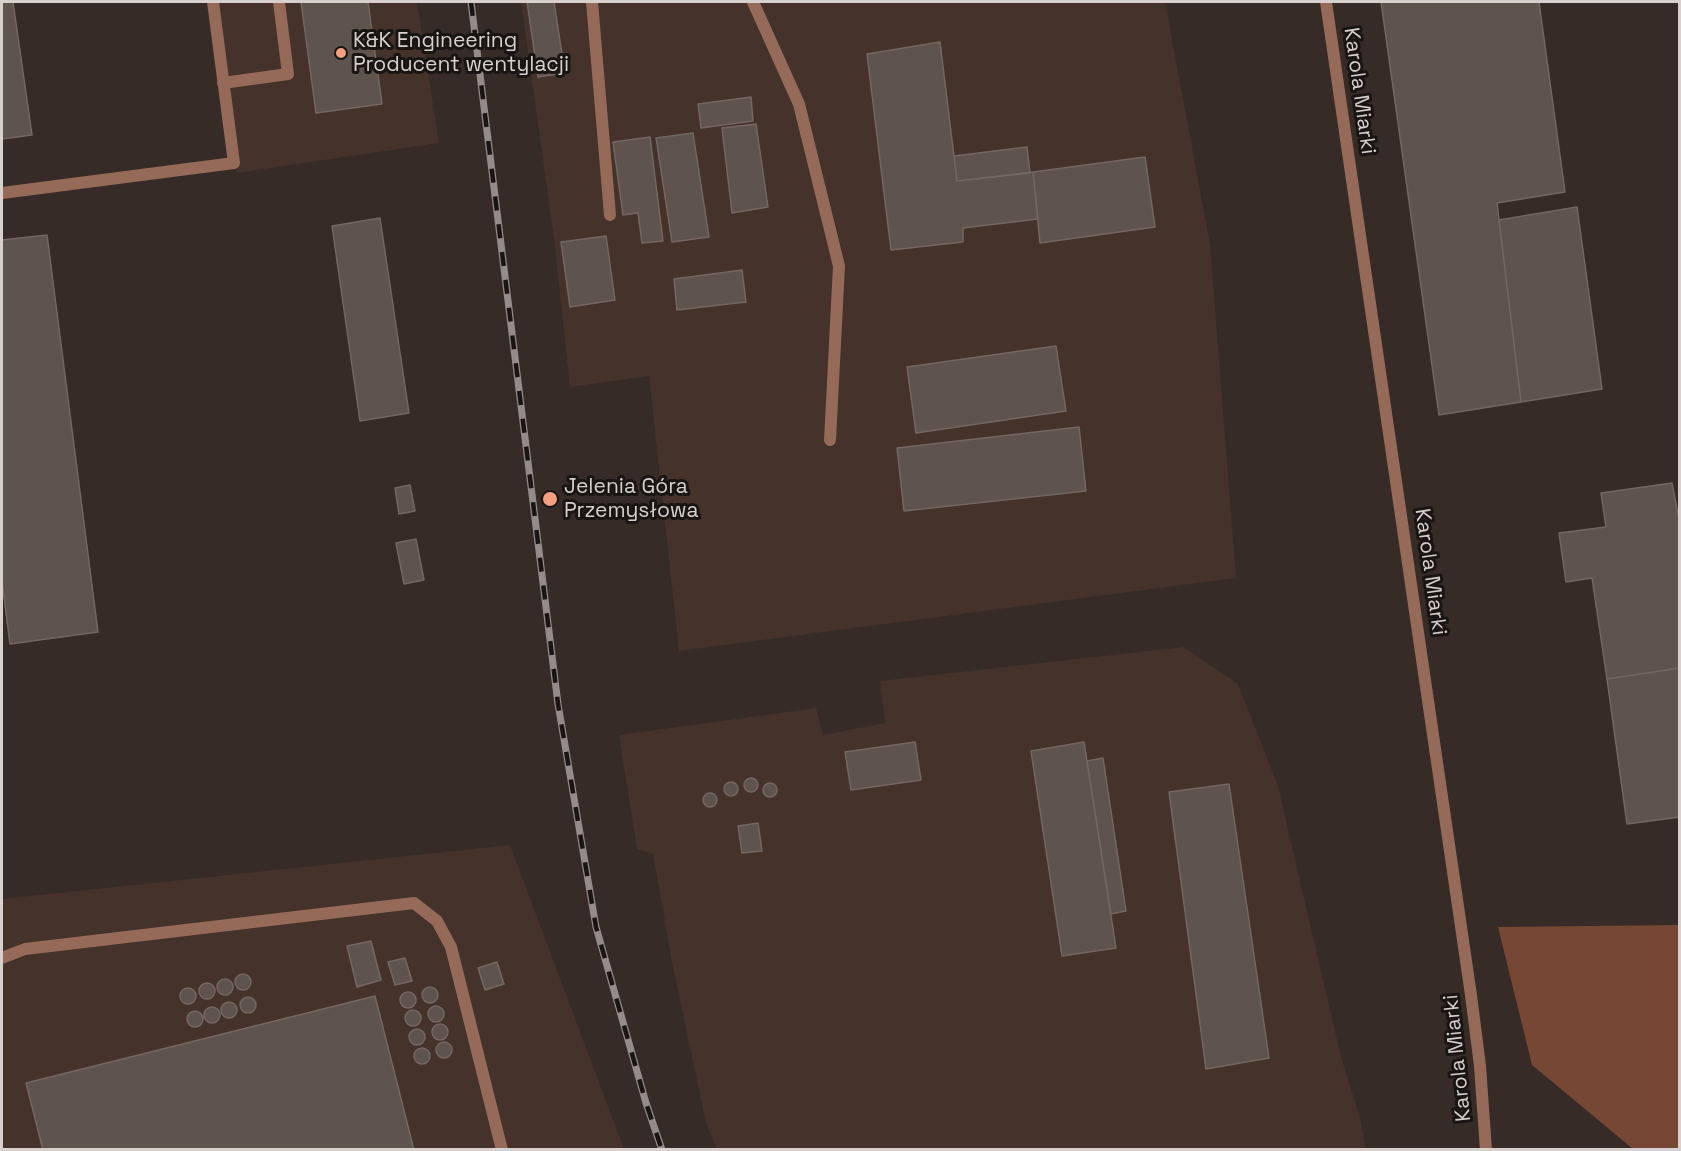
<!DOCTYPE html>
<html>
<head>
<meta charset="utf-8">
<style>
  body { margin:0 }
  #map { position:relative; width:1681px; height:1151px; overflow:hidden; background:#362b27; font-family:"Space Grotesk",sans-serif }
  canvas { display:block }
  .frame { position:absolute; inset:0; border:3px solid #d7d0cd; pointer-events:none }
</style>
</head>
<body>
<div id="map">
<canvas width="1681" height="1151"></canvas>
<div class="frame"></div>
</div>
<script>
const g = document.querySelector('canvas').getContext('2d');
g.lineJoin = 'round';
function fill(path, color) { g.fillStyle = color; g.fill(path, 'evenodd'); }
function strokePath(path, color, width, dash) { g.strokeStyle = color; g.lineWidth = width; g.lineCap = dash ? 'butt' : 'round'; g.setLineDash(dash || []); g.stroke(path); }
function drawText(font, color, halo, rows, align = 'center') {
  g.font = font + ' "Space Grotesk",sans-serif'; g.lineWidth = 6; g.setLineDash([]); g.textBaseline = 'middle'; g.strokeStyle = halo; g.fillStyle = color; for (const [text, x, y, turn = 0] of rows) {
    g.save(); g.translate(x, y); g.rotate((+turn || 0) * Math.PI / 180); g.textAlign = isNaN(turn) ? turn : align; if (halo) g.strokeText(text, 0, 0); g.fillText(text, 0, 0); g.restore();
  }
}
fill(new Path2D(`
  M215,2H417L439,143L237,173Z
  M521,2H1165L1210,244L1236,578L679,651L649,376L570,387L554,238Z
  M1184,647L1238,684L1278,786L1341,1057L1360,1118L1366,1149H717L706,1123L672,962L653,854L637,849L619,735L816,708L823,735L885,723L880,681Z
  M510,845L624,1149H2V899Z`), '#44322b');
fill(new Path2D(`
  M1679,925V1149H1633L1532,1065L1498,927Z`), '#754734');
const building = new Path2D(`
  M2,2H13L32,135L2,139Z
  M301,2H368L382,104L316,113Z
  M527,2H554L565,73L538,77Z
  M1381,2H1539L1565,192L1497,203L1521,402L1439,415Z
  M940,42L957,181L1033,172L1038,219L963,228V242L891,250L867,54Z
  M751,97L753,121L701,128L698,104Z
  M756,124L768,207L732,213L722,128Z
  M693,133L709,237L672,242L656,138Z
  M650,137L663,241L642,243L638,213L623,215L613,142Z
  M1027,147L1030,173L957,181L954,156Z
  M1145,157L1155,227L1040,243L1033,172Z
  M1577,207L1602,389L1521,402L1499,220Z
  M380,218L409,413L360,421L332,226Z
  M47,235L98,632L10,644L2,581V240Z
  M606,236L615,300L570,307L561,242Z
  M742,270L746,302L677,310L674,279Z
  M1056,346L1066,411L916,433L907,367Z
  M1079,427L1086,491L904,511L897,448Z
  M1672,483L1680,525V668L1607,679L1592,578L1566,582L1559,533L1606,527L1601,493Z
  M410,485L415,511L399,514L395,488Z
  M416,539L424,580L404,584L396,543Z
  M1680,668V817L1627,824L1607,679Z
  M915,742L921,780L851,790L845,752Z
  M1084,742L1116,948L1062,956L1031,751Z
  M1103,758L1126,911L1111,914L1087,761Z
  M744 785a7 7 0 1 1 14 0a7 7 0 1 1-14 0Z
  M724 789a7 7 0 1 1 14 0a7 7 0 1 1-14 0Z
  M763 790a7 7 0 1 1 14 0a7 7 0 1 1-14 0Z
  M1229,784L1269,1058L1206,1069L1169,792Z
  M703 800a7 7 0 1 1 14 0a7 7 0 1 1-14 0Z
  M758,823L762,851L742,853L738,826Z
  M371,941L381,980L357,987L347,946Z
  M405,958L412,981L395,985L388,962Z
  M497,962L504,984L485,990L478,968Z
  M235 982a8 8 0 1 1 16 0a8 8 0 1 1-16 0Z
  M217 987a8 8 0 1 1 16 0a8 8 0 1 1-16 0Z
  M199 991a8 8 0 1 1 16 0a8 8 0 1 1-16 0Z
  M422 995a8 8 0 1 1 16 0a8 8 0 1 1-16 0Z
  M180 996a8 8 0 1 1 16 0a8 8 0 1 1-16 0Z
  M400 1000a8 8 0 1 1 16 0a8 8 0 1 1-16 0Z
  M375,996L414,1150H43L26,1083Z
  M240 1005a8 8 0 1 1 16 0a8 8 0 1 1-16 0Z
  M221 1010a8 8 0 1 1 16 0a8 8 0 1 1-16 0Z
  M428 1014a8 8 0 1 1 16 0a8 8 0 1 1-16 0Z
  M204 1015a8 8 0 1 1 16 0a8 8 0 1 1-16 0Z
  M405 1018a8 8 0 1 1 16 0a8 8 0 1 1-16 0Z
  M187 1019a8 8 0 1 1 16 0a8 8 0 1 1-16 0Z
  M432 1032a8 8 0 1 1 16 0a8 8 0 1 1-16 0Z
  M409 1037a8 8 0 1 1 16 0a8 8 0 1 1-16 0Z
  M436 1050a8 8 0 1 1 16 0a8 8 0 1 1-16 0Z
  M414 1056a8 8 0 1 1 16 0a8 8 0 1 1-16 0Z`);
fill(building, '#5f534e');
strokePath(building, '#746762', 1.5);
strokePath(new Path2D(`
  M592,2L610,215
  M753,2L799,104L839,266L830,440
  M223,83L288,74L279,2
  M2,193L234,163L213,2
  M2,958L25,949L414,903L437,921L451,947L502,1150`), '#956a58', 12);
strokePath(new Path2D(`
  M1326,2L1471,995L1480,1066L1486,1150`), '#956a58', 12);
const rail = new Path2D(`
  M471,2L558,704L596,927L646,1103L662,1150`);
strokePath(rail, '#958c89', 7);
strokePath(rail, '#191513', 4.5, [14]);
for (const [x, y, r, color] of [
  [341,53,6,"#f2a07f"],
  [550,499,8,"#f2a07f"]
]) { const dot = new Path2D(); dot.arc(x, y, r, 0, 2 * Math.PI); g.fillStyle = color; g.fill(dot); strokePath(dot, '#191513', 2); }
drawText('21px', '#d7d0cd', '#191513', [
  ["K&K Engineering",353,41],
  ["Producent wentylacji",353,65],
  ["Jelenia Góra",564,487],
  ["Przemysłowa",564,511]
], 'left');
drawText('21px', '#d7d0cd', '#191513', [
  ["Karola Miarki",1359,91,82],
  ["Karola Miarki",1430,572,82],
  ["Karola Miarki",1458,1058,-96]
]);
</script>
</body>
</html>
